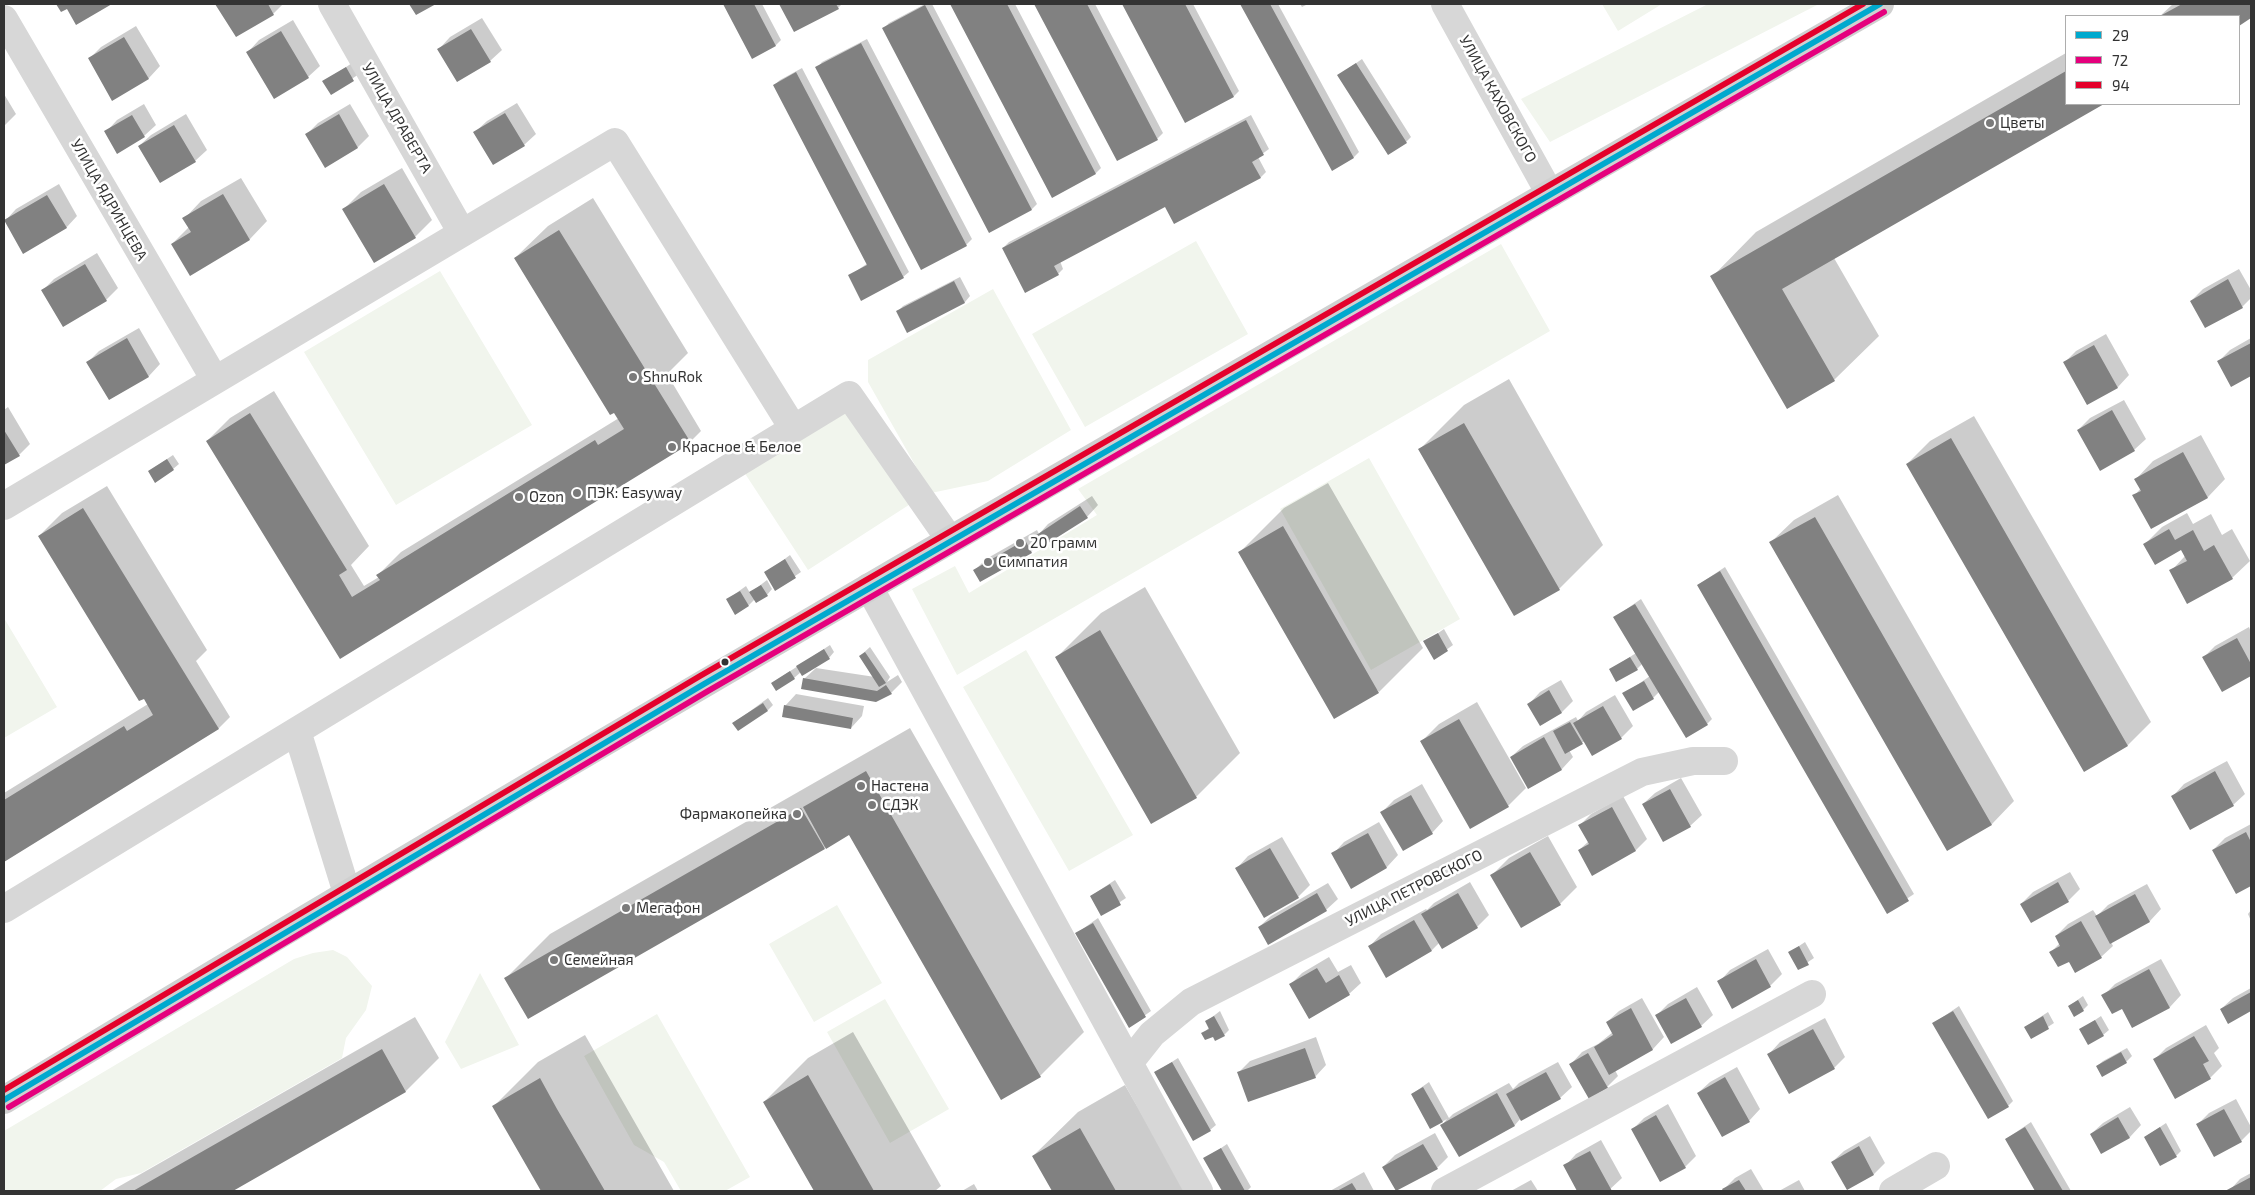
<!DOCTYPE html>
<html>
<head>
<meta charset="utf-8">
<style>
  body { margin:0 }
  #map { position:relative; width:2255px; height:1195px; overflow:hidden; background:#fff; font-family:"Exo 2",sans-serif }
  canvas { display:block }
  .frame { position:absolute; inset:0; border:5px solid #333; pointer-events:none }
  .legend { position:absolute; left:2065px; top:15px; width:175px; height:90px; box-sizing:border-box; background:#fff; border:1px solid #adadad; margin:0; padding:6px 9px; list-style:none; font-size:15px; color:#333 }
  .legend li { display:flex; align-items:center; gap:10px; height:25px }
  .legend b { width:25px; border:1px solid #adadad }
</style>
</head>
<body>
<div id="map">
<canvas width="2255" height="1195"></canvas>
<div class="frame"></div>
<ul class="legend">
<li><b style="height:6px;background:#00a9ce"></b>29</li>
<li><b style="height:6px;background:#e5007d"></b>72</li>
<li><b style="height:6px;background:#e4002b"></b>94</li>
</ul>
</div>
<script>
const g = document.querySelector('canvas').getContext('2d');
g.lineJoin = 'round';
function fill(path, color) { g.fillStyle = color; g.fill(path, 'evenodd'); }
function strokePath(path, color, width, dash) { g.strokeStyle = color; g.lineWidth = width; g.lineCap = dash ? 'butt' : 'round'; g.setLineDash(dash || []); g.stroke(path); }
function drawText(font, color, halo, rows, align = 'center') {
  g.font = font + ' "Exo 2",sans-serif'; g.lineWidth = 5; g.setLineDash([]); g.textBaseline = 'middle'; g.strokeStyle = halo; g.fillStyle = color; for (const [text, x, y, turn = 0] of rows) {
    g.save(); g.translate(x, y); g.rotate((+turn || 0) * Math.PI / 180); g.textAlign = isNaN(turn) ? turn : align; if (halo) g.strokeText(text, 0, 0); g.fillText(text, 0, 0); g.restore();
  }
}
fill(new Path2D(`
  M1602,4H1662L1618,31Z
  M1708,4H1819L1550,142L1521,99Z
  M1196,241L1248,334L1085,427L1032,334Z
  M1501,244L1550,331L957,675L912,589L955,566L969,593L1097,515L1078,489Z
  M440,271L532,425L396,505L304,352Z
  M993,289L1071,430L988,481L931,493L868,382V360Z
  M851,403L915,501L808,570L744,472Z
  M1369,458L1460,619L1371,670L1280,509Z
  M4,618L57,707L4,738Z
  M1026,650L1133,835L1069,871L963,687Z
  M837,905L882,983L814,1022L769,944Z
  M333,950L347,957L372,986L366,1010L346,1038L342,1058L141,1173L116,1179L100,1191H4V1131L294,959L313,953Z
  M480,973L519,1045L461,1069L445,1042Z
  M885,999L949,1109L890,1143L827,1032Z
  M657,1014L750,1177L725,1191H681L664,1162L634,1145L584,1056Z`), '#f1f5ed');
fill(new Path2D(`
  M58,4H110L77,23L67,8L62,11Z
  M217,4H283L273,14L236,36Z
  M725,4H762L781,40L776,45L753,57Z
  M781,4H842L838,8L795,31Z
  M925,4H932L1037,204L1032,209L990,231L884,28L889,23Z
  M952,4H1015L1101,168L1096,173L1052,196Z
  M1036,4H1095L1163,133L1157,139L1117,159Z
  M1124,4H1193L1239,91L1234,96L1185,121Z
  M1242,4H1278L1359,152L1354,157L1332,169Z
  M1300,4H1308L1302,7Z
  M2173,4H2251V17L2239,24V16H2160Z
  M482,18L502,50L490,61L439,49L450,37Z
  M293,20L320,66L308,77L248,52L259,40Z
  M136,26L160,66L149,78L113,99L89,59L101,47Z
  M867,39L972,239L966,245L817,68L822,62Z
  M2066,53V104H2101L1834,258L1879,336L1834,380L1712,277L1756,232Z
  M1362,59L1411,137L1406,142L1339,75Z
  M352,63L359,74L331,93L324,82Z
  M802,68L909,272L903,277L849,276L868,263L774,85L780,80Z
  M4,94L16,114L4,126Z
  M517,103L536,134L524,145L475,132L487,121Z
  M144,104L156,125L144,136L106,132L117,120Z
  M350,104L369,136L358,147L326,166L307,134L318,123Z
  M186,114L207,150L195,161L139,146L151,135Z
  M1251,115L1269,149L1258,157L1266,172L1261,177L1166,205L1060,261L1063,269L1058,274L1003,248L1009,242Z
  M402,168L432,220L415,237L344,209L361,192Z
  M241,178L267,221L250,239L190,274L172,244L189,227L184,219L201,201Z
  M59,184L77,216L66,228L5,221L16,209Z
  M593,198L688,353L667,374L701,431L690,442L340,657L207,441L230,418L274,391L369,546L351,565L364,586L379,577L378,575L401,552L619,418L515,258L548,226Z
  M97,253L118,288L106,300L63,325L43,290L54,279Z
  M2239,269L2251,290V298L2242,307L2206,327L2191,301L2203,289Z
  M960,277L970,296L965,302L908,331L897,312L903,306Z
  M139,328L160,364L149,376L110,399L88,362L99,351Z
  M2106,334L2129,375L2118,387L2087,404L2065,362L2076,351Z
  M2251,338V375L2232,386L2218,362L2230,350Z
  M1509,379L1603,545L1559,589L1420,449L1464,405Z
  M2124,400L2146,439L2134,450L2078,430L2090,418Z
  M8,407L30,444L19,455L4,464V410Z
  M1974,416L2151,722L2128,745L2084,771L1907,464L1930,441Z
  M2201,435L2225,479L2208,497L2151,527L2134,496L2141,488L2136,479L2153,461Z
  M173,455L179,464L173,469L149,471Z
  M1328,483L1423,648L1379,692L1240,552L1284,508Z
  M107,486L207,650L196,661L230,717L219,728L4,861V793L148,704L39,536L62,513Z
  M1838,495L2014,801L1992,824L1948,849L1771,542L1794,520Z
  M1092,496L1098,505L1087,517L1041,542L1031,552L975,570L986,559L1037,530L1039,534L1048,524Z
  M2187,513L2193,524L2211,514L2222,535L2232,529L2250,561L2232,578L2171,571L2185,556L2182,549L2145,544L2162,527Z
  M790,555L801,572L776,589L766,573Z
  M1725,567L1914,894L1887,912L1698,585Z
  M767,580L772,589L767,595L755,599L749,605L728,599L746,586L750,593Z
  M1145,587L1240,753L1196,797L1057,657L1101,613Z
  M1641,599L1712,719L1707,724L1660,691L1653,698L1624,694L1650,676L1643,663L1637,669L1610,670L1636,653L1615,617Z
  M2249,627L2251,632V675L2222,691L2204,657L2215,646Z
  M1444,629L1453,645L1435,658L1425,642Z
  M830,645L834,652L829,658L801,672L794,678L772,683Z
  M870,647L890,677L887,682L898,675L902,682L891,693L876,701L804,679L816,668L875,677L860,656Z
  M1561,680L1573,701L1562,712L1541,725L1529,704L1540,692Z
  M796,694L864,706L862,716L851,728L785,706Z
  M1615,695L1633,726L1621,738L1592,754L1585,741L1569,750L1573,757L1562,769L1529,788L1511,757L1523,746L1576,717L1578,721L1586,712Z
  M768,698L773,705L768,710L734,723Z
  M1477,702L1526,788L1508,806L1471,827L1421,742L1439,724Z
  M910,728L1084,1032L1040,1076L849,833L824,848L505,979L550,934Z
  M2227,761L2245,794L2233,805L2173,796L2184,784Z
  M1681,778L1702,815L1690,826L1643,804L1655,793Z
  M1422,784L1443,821L1432,833L1382,812L1394,800Z
  M1623,796L1647,839L1636,850L1592,874L1579,850L1589,841L1580,825L1591,814Z
  M1379,822L1398,855L1387,867L1352,887L1333,854L1344,842Z
  M2251,824V884L2237,892L2213,850L2225,838Z
  M1548,836L1577,887L1560,904L1492,875L1509,858Z
  M1282,837L1310,885L1298,897L1237,868L1248,856Z
  M2070,872L2080,889L2068,901L2021,904L2033,892Z
  M1115,880L1126,898L1102,914L1091,896Z
  M1470,882L1489,915L1477,927L1439,943L1432,950L1370,946L1381,934L1426,909L1427,910L1434,903Z
  M1328,883L1338,899L1326,910L1259,927L1271,916Z
  M2147,884L2161,909L2150,921L2111,942L2113,946L2101,957L2069,960L2051,952L2060,943L2056,936L2068,924L2093,910L2097,916L2108,905Z
  M2251,910V921L2248,914Z
  M1098,918L1151,1011L1130,1026L1077,933Z
  M1805,942L1814,958L1799,968L1790,952Z
  M1768,949L1782,974L1770,986L1733,1007L1719,982L1730,970Z
  M1329,957L1338,972L1351,965L1361,983L1349,994L1291,984L1302,973Z
  M2161,959L2181,995L2170,1007L2133,1027L2122,1007L2103,996L2115,984Z
  M1697,987L1713,1015L1701,1026L1657,1015L1668,1004Z
  M2251,988V1010L2228,1022L2221,1009L2233,998Z
  M2083,996L2088,1005L2083,1010L2069,1006Z
  M1642,998L1664,1037L1653,1049L1615,1070L1618,1076L1607,1087L1571,1064L1582,1052L1598,1044L1613,1032L1607,1022L1619,1011Z
  M1959,1006L2013,1101L2008,1106L1934,1023Z
  M1220,1011L1229,1030L1224,1035L1203,1033L1210,1027L1207,1021Z
  M2048,1012L2054,1023L2031,1038L2025,1027Z
  M2101,1016L2109,1030L2103,1035L2080,1030Z
  M415,1017L439,1058L406,1091L230,1191H111Z
  M1825,1018L1845,1057L1834,1068L1769,1054L1780,1042Z
  M2206,1025L2219,1048L2214,1053L2222,1066L2210,1078L2154,1060L2166,1048Z
  M853,1032L941,1186L935,1191H815L764,1102L808,1058Z
  M585,1035L674,1191H542L494,1106L538,1062Z
  M1316,1037L1326,1065L1315,1077L1238,1073L1250,1061Z
  M2127,1048L2132,1056L2126,1062L2097,1066L2103,1061Z
  M1178,1058L1216,1125L1210,1130L1156,1072Z
  M1558,1062L1572,1087L1560,1098L1521,1118L1515,1125L1459,1156L1442,1125L1447,1119L1431,1128L1412,1094L1429,1082L1449,1118L1453,1114L1509,1083L1513,1089L1519,1083Z
  M1737,1067L1760,1109L1749,1121L1698,1093L1710,1082Z
  M1125,1085L1186,1191H1054L1033,1156L1078,1112Z
  M2236,1099L2251,1127V1131L2241,1141L2198,1124L2209,1113Z
  M1668,1104L1696,1156L1685,1167L1633,1129L1644,1118Z
  M2130,1107L2141,1125L2130,1137L2102,1153L2091,1134L2103,1123Z
  M2031,1122L2071,1191H2036L2006,1139Z
  M2166,1123L2181,1151L2176,1156L2145,1137Z
  M1435,1133L1448,1157L1437,1168L1383,1167L1395,1155Z
  M1870,1136L1885,1163L1874,1174L1847,1189L1832,1162L1844,1151Z
  M1601,1140L1622,1178L1608,1191H1579L1565,1166L1576,1154Z
  M1227,1144L1251,1187L1247,1191H1224L1205,1159Z
  M1751,1169L1764,1191H1725L1724,1189L1735,1178Z
  M1364,1172L1374,1191H1330Z
  M2251,1173V1191H2229L2240,1179Z
  M1531,1180L1538,1191H1511Z
  M1799,1180L1805,1191H1779Z
  M974,1184L978,1191H962Z`), '#0003');
fill(new Path2D(`
  M56,4H112L76,25L67,9L61,12Z
  M215,4H268L274,15L236,37Z
  M409,4H436L416,15Z
  M723,4H754L776,46L752,59Z
  M779,4H836L839,9L794,32Z
  M950,4H1007L1096,174L1052,198Z
  M1034,4H1087L1158,140L1117,161Z
  M1122,4H1185L1234,97L1185,123Z
  M1240,4H1270L1354,158L1332,171Z
  M2182,4H2251V18L2239,26V16H2160Z
  M925,5L1032,210L989,233L882,28Z
  M471,29L491,62L457,82L437,49Z
  M281,31L309,78L274,99L246,52Z
  M124,37L149,79L112,101L88,58Z
  M861,43L967,246L921,270L815,67Z
  M1356,63L1407,143L1388,155L1337,75Z
  M346,67L354,81L331,95L322,81Z
  M2066,71V104H2104L1782,289L1835,381L1787,409L1710,276Z
  M796,72L904,278L861,301L848,275L867,265L773,85Z
  M505,113L525,146L493,165L473,132Z
  M339,114L358,148L325,168L305,134Z
  M132,115L145,137L117,154L104,131Z
  M1246,120L1264,155L1252,162L1261,178L1174,224L1165,207L1054,266L1059,275L1025,293L1002,248Z
  M174,125L196,162L160,183L138,146Z
  M384,184L416,238L374,263L342,209Z
  M223,194L250,240L190,276L171,244L191,232L182,218Z
  M47,195L67,228L23,254L4,220Z
  M559,230L691,443L340,659L206,441L250,413L347,570L339,575L352,597L380,580L376,575L595,440L598,445L624,429L614,413L610,415L514,258Z
  M85,264L107,301L63,327L41,290Z
  M2228,279L2243,308L2205,328L2190,301Z
  M954,281L965,303L907,333L896,311Z
  M127,338L149,377L109,400L86,362Z
  M2251,343V376L2231,387L2217,361Z
  M2094,345L2118,388L2087,405L2063,362Z
  M2112,410L2135,451L2100,471L2077,430Z
  M1464,423L1560,590L1514,616L1418,449Z
  M4,430L20,456L4,465Z
  M1951,438L2128,746L2084,772L1906,464Z
  M2183,452L2208,498L2151,529L2132,495L2141,491L2134,479Z
  M167,459L174,470L155,483L148,471Z
  M1080,506L1088,518L1042,547L1035,536Z
  M83,508L219,729L4,862V800L124,726L127,731L153,715L144,699L139,701L38,536Z
  M1815,517L1992,825L1947,851L1769,542Z
  M1283,526L1379,693L1334,719L1238,552Z
  M2169,529L2175,540L2193,530L2204,551L2214,545L2233,579L2187,604L2169,570L2187,561L2181,550L2155,565L2143,544Z
  M1025,540L1032,553L980,582L973,570Z
  M785,559L796,578L775,591L764,572Z
  M1720,571L1909,901L1887,914L1697,585Z
  M761,585L768,596L756,603L749,592Z
  M740,591L749,606L735,615L726,599Z
  M1635,604L1708,725L1686,738L1613,617Z
  M1100,630L1197,798L1151,824L1055,657Z
  M1438,633L1448,651L1434,660L1423,641Z
  M2237,638L2251,664V676L2222,692L2202,657Z
  M824,649L830,659L802,676L796,666Z
  M865,652L886,683L879,687L859,656Z
  M1630,657L1638,670L1616,682L1609,669Z
  M790,671L795,679L776,691L771,683Z
  M803,678L877,691L886,685L892,694L876,702L801,689Z
  M1644,681L1654,699L1633,711L1622,693Z
  M1549,690L1562,713L1540,726L1527,704Z
  M763,703L768,711L738,731L732,723Z
  M784,705L853,718L851,729L782,717Z
  M1603,706L1622,739L1592,756L1573,723Z
  M1459,719L1509,807L1470,829L1420,741Z
  M1570,722L1583,744L1565,754L1553,731Z
  M1544,737L1562,770L1528,789L1510,757Z
  M866,771L1041,1077L1001,1100L849,835L826,849L803,807Z
  M2215,771L2234,806L2190,830L2171,796Z
  M1670,789L1691,827L1663,842L1642,804Z
  M1411,795L1433,834L1403,851L1380,812Z
  M1612,807L1636,851L1592,876L1578,850L1589,844L1578,825Z
  M801,808L825,849L528,1019L504,978Z
  M2246,832L2251,842V886L2236,894L2212,850Z
  M1368,833L1387,868L1351,889L1331,853Z
  M1270,848L1299,898L1264,918L1235,868Z
  M1530,852L1561,905L1521,928L1490,875Z
  M2058,882L2069,902L2031,923L2020,904Z
  M1110,884L1121,905L1101,916L1090,896Z
  M1317,893L1327,911L1268,945L1258,927Z
  M1458,893L1478,928L1442,949L1421,914Z
  M2135,894L2150,922L2110,944L2095,916Z
  M1414,920L1432,951L1386,978L1368,946Z
  M2081,921L2102,958L2075,973L2069,962L2058,967L2049,952L2060,946L2055,936Z
  M1093,923L1146,1017L1129,1028L1075,933Z
  M1799,946L1809,965L1798,970L1788,952Z
  M1756,959L1771,987L1732,1009L1717,981Z
  M1317,968L1326,983L1339,975L1350,995L1309,1019L1289,984Z
  M2149,969L2170,1008L2132,1028L2122,1009L2112,1014L2101,995Z
  M2251,992V1011L2228,1024L2220,1009Z
  M1686,998L1702,1027L1671,1044L1655,1015Z
  M2078,1000L2084,1011L2074,1017L2068,1006Z
  M1631,1008L1653,1050L1609,1075L1594,1047L1613,1035L1606,1022Z
  M1953,1011L2009,1107L1988,1119L1932,1023Z
  M1214,1016L1225,1036L1215,1041L1213,1037L1205,1040L1201,1033L1209,1029L1205,1021Z
  M2043,1016L2049,1029L2031,1039L2024,1027Z
  M2095,1020L2104,1036L2088,1045L2079,1029Z
  M1813,1029L1835,1069L1789,1094L1767,1054Z
  M2194,1036L2209,1061L2203,1064L2211,1079L2175,1099L2153,1059Z
  M1305,1048L1316,1078L1248,1102L1237,1072Z
  M382,1049L406,1092L233,1191H133Z
  M2121,1052L2127,1063L2102,1077L2096,1066Z
  M1588,1053L1608,1088L1589,1099L1569,1064Z
  M1172,1062L1211,1131L1193,1141L1154,1072Z
  M1546,1072L1561,1099L1521,1121L1506,1094Z
  M808,1075L874,1191H814L763,1102Z
  M1725,1077L1750,1122L1722,1137L1697,1093Z
  M540,1078L557,1109L605,1191H541L492,1106Z
  M1423,1087L1443,1122L1430,1129L1411,1094Z
  M1497,1093L1515,1126L1459,1157L1440,1125Z
  M2224,1109L2242,1142L2214,1157L2196,1124Z
  M1656,1115L1686,1168L1660,1182L1631,1129Z
  M2118,1117L2130,1138L2101,1154L2090,1134Z
  M2025,1127L2063,1191H2035L2005,1139Z
  M2160,1127L2177,1157L2160,1166L2144,1137Z
  M1080,1128L1116,1191H1052L1032,1156Z
  M1423,1144L1438,1169L1396,1191L1382,1167Z
  M1859,1146L1874,1175L1847,1190L1831,1162Z
  M1221,1148L1245,1191H1222L1203,1158Z
  M1590,1151L1612,1191H1577L1563,1165Z
  M2251,1177V1191H2225Z
  M1739,1180L1746,1191H1723L1722,1189Z
  M1352,1183L1357,1191H1337Z`), '#818181');
strokePath(new Path2D(`
  M332,4L462,233
  M1445,4L1550,194
  M4,19L215,380
  M4,506L615,142L793,428
  M869,587L1199,1191
  M297,731L347,893
  M4,909L849,395L950,540
  M1129,1063L1152,1034L1191,1002L1642,772L1693,761H1724
  M1445,1191L1812,994
  M1893,1191L1936,1166`), '#d7d7d7', 28);
strokePath(new Path2D(`
  M4,1100C623,725 1252,365 1880,4`), '#d0d0d0', 28);
strokePath(new Path2D(`
  M4,1100L704,684L1880,4`), '#00a9ce', 6);
strokePath(new Path2D(`
  M9,1107L708,691L1884,12`), '#e5007d', 6);
strokePath(new Path2D(`
  M4,1090L700,676L1863,4`), '#e4002b', 6);
for (const [x, y, r, color] of [
  [1990,123,5,"#7a7a7a"],
  [633,377,5,"#7a7a7a"],
  [672,447,5,"#7a7a7a"],
  [577,493,5,"#7a7a7a"],
  [519,497,5,"#7a7a7a"],
  [1020,543,5,"#7a7a7a"],
  [988,562,5,"#7a7a7a"],
  [725,662,4.5,"#333"],
  [861,786,5,"#7a7a7a"],
  [872,805,5,"#7a7a7a"],
  [797,814,5,"#7a7a7a"],
  [626,908,5,"#7a7a7a"],
  [554,960,5,"#7a7a7a"]
]) { const dot = new Path2D(); dot.arc(x, y, r, 0, 2 * Math.PI); g.fillStyle = color; g.fill(dot); strokePath(dot, '#fff', 2); }
drawText('15px', '#333', '#fff', [
  ["УЛИЦА КАХОВСКОГО",1498,99,61],
  ["УЛИЦА ДРАВЕРТА",397,118,60],
  ["УЛИЦА ЯДРИНЦЕВА",109,200,60],
  ["УЛИЦА ПЕТРОВСКОГО",1414,888,-27]
]);
drawText('15px', '#333', '#fff', [
  ["Цветы",2000,123],
  ["ShnuRok",643,377],
  ["Красное & Белое",682,447],
  ["ПЭК: Easyway",587,493],
  ["Ozon",529,497],
  ["20 грамм",1030,543],
  ["Симпатия",998,562],
  ["Настена",871,786],
  ["СДЭК",882,805],
  ["Фармакопейка",787,814,"right"],
  ["Мегафон",636,908],
  ["Семейная",564,960]
], 'left');
</script>
</body>
</html>
